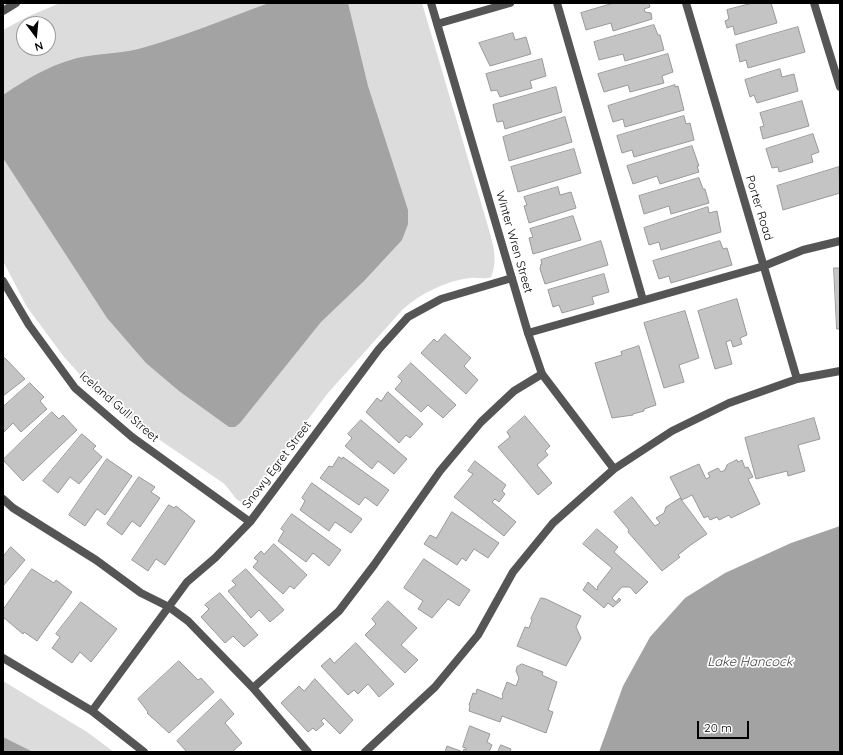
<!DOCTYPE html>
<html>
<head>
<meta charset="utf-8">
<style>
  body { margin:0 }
  #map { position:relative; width:843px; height:755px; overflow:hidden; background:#fff; font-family:Quicksand,sans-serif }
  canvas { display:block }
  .frame { position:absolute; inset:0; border:4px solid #000; pointer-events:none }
  .north { position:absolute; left:16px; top:16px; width:40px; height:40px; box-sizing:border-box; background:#fff; border:1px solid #999; border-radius:50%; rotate:164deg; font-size:11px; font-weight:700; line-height:16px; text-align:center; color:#000 }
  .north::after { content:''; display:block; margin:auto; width:14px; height:18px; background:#000; clip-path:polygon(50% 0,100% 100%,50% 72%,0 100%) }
  .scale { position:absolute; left:697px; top:721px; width:52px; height:18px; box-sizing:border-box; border:2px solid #000; border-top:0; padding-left:5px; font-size:12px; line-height:14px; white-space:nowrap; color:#000; -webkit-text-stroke:3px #fff; paint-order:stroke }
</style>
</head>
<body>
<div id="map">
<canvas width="843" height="755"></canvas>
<div class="frame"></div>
<div class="north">N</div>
<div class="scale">20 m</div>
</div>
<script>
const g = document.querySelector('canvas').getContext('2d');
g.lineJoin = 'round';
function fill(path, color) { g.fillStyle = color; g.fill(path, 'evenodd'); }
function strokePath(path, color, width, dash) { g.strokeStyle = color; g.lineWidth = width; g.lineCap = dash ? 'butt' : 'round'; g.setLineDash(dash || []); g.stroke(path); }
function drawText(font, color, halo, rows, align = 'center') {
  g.font = font + ' Quicksand,sans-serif'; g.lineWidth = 3.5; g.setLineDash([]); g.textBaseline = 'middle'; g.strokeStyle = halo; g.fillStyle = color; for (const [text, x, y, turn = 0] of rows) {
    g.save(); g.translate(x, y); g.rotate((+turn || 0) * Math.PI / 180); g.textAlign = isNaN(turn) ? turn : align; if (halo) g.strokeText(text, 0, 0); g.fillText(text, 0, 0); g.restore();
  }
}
fill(new Path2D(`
  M60,3H422L487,223C492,241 499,259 491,277C484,280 477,277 470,278C446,281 421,293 403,309L328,393L269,471L260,495L255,501C235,508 235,493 223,483L129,419L85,380L64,357L27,307L3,261V30L27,17ZM24,24H48V48H24Z
  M3,681L87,732L114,752H3Z`), '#dcdcdc');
fill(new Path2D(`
  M269,3H348L368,86L408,210V224L402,240L364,281L321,322L240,423L235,427H229L179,391L146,363L107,318L3,158V95C30,77 56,61 88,56C107,53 124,53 142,48C185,36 227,18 269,3Z
  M840,526V752H599L623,686L650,637L685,598L725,573L791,543Z
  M3,737L33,752H3Z`), '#a3a3a3');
const building = new Path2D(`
  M614,3H649L650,7L644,9L645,12L651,13L652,19L613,31L611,23L586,30L581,13Z
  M753,3H771L777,23L735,35L733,26L727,28L725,21L729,19L727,10Z
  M654,25L658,35H660L664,50L625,61L623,54L599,60L594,42Z
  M798,27L805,52L748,68L746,60L740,62L736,45Z
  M513,33L515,40L526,37L531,54L490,66L479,43Z
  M668,54L673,72L662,76L664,83L630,92L628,85L604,92L598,74Z
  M542,59L546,76L530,81L532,88L500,97L497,90L491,91L486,74Z
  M780,69L782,77L794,74L798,91L757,103L754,95L750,97L745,80Z
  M675,85V87L678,86L684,110L625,127L623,119L613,122L608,106Z
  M556,87L562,112L505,129L503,121L497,122L493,105Z
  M802,101L809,126L763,139L760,127L764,126L760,113Z
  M684,116L686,124L690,123L694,140L634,157L632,150L622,153L617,136Z
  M565,117L572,142L509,161L503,137Z
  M813,134L819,152L811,155L813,162L779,172L778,167L772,168L766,149Z
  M692,146L699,166H697L699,172L660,184L657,176L633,184L627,166Z
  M574,149L581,173L518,192L511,167Z
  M839,167L840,193L783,210L777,186Z
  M699,178L703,189H705L709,203L671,214L669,206L644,214L639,196Z
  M558,187L560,195L571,192L576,208L529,223L524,206L527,205L524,197Z
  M708,207L709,213L717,211L721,232L661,250L659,242L649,245L644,228Z
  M573,216L581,240L533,254L529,238L533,237L530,229Z
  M601,241L608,265L545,284L540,269L541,264H542L541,260Z
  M720,241L723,249L727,248L732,265L671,283L669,276L659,279L653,261Z
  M834,268H840V329H837Z
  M604,274L609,292L592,297L594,304L562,313L559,305L553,307L548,290Z
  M737,299L747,335L740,338L742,344L733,347L731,340L726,342L732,364L715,369L698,311Z
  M685,311L699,358L679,365L684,382L664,388L644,323Z
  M445,334L471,358L464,366L478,380L466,394L421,353L434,339L437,342Z
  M639,346L656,405L644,409V411L633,414V415L612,418L595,363L622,355L621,352Z
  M5,358L25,379L3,396V359Z
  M411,363L456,405L443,418L428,405L421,412L395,389L402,381L398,377Z
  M30,383L44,397L40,401L47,409L21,432L13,423L3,433V407Z
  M388,392L423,424L410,438L406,435L399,443L366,412L377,398L381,401Z
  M52,412L59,419L63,415L77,430L23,481L3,460Z
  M525,416L550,446L545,451L548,455L537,465L552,483L538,495L498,447L510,437L507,432Z
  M814,418L820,439L798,445L805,471L788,476L787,471L756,479L745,438Z
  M361,420L407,459L394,474L378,461L372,469L345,446L352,438L348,434Z
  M82,434L96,446L93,449L102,457L79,484L70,477L58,493L43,481Z
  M339,457L342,459L343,457L389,490L377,506L365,497L359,505L320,478L329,466L332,467Z
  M107,459L132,476L105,515L97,509L85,526L69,515Z
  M737,460L738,462L742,460L745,468L748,467L753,477L748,479L760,504L731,518L729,515L719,520L717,517L710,520L708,516L704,518L692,495L682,500L670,477L699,464L706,479L710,477L708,473L718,468L721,472L725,470L727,465Z
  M475,461L506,485L502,491L505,494L499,502L495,499L492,502L516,522L504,536L454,497L473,474L468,471Z
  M139,477L155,487L151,492L160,498L140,527L132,521L122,535L107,524Z
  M312,483L362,519L351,533L335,522L329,531L300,510L305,501L302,498Z
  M632,497L655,526L660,523L656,518L664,513L666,507L680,498L707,534L692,544L678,555L680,557L662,571L628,532L629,530L614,512Z
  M169,505L174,508L176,506L195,521L165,565L156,559L148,571L132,560Z
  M452,512L499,543L488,558L474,549L466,561L462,558L457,565L424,544L430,535L436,538Z
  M292,514L341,550L329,566L313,553L306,562L278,541L284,531L281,529Z
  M597,529L618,547L614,552L648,582L636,594L630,587H622L612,598L616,602L619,598L621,600L613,607L608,603L604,608L583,590L588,582L597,590L598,588L597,587L612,568L583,544Z
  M274,544L307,575L294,589L290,586L283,594L253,567L258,561L254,558L261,551L264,554Z
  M11,547L25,560L3,586V557Z
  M424,559L470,590L459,606L448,599L432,618L418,609L423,601L404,588Z
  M32,569L54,583L56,580L72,592L37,641L24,632L23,634L3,617V610Z
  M246,569L284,610L270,622L259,610L251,618L228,591L236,585L232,581Z
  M220,593L258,635L244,647L233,636L225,643L201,617L209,609L205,605Z
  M541,598L546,599L581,616L576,627L581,638L566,666L517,646L525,627L529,628L532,620L531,619Z
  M388,601L417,628L401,645L418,660L405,673L365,635L376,624L372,619Z
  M81,602L117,629L91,662L80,652L72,663L52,648L60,637L56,634Z
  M356,643L394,684L379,697L368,684L358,694L354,690L348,695L321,666L330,658L334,663Z
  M179,661L198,680L201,678L214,692L169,733L147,713L148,712L138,699Z
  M522,664L543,672L542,675L557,682L548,710L553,712L546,733L502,716L500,722L469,711L470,706L469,705L473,693L476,694L477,689L502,699L503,696L502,695L507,682L516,686L519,678L516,671L517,667Z
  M315,679L353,720L340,734L324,718L321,721L324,724L316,731L313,728L308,732L281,703L299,686L304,691Z
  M221,699L234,714L225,723L242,743L232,752H187L177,741Z
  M470,726L490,734L487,742L492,745L489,752H445L447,746L463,752L464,749L466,750V748L463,747Z
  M501,745L511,749L510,752H498Z`);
fill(building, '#c4c4c4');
strokePath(building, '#999', 1);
strokePath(new Path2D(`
  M557,3L643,300
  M814,3L840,87
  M528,333L764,266L803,250L840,241
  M3,499L13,508L96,560L141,593L169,607L188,621L253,688L308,752
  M253,688L339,611L374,565L440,471L481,422L514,391L542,374`), '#555', 8);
strokePath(new Path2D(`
  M431,3L528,333L542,374L614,469
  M686,3L797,379
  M3,11L16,3
  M437,24L510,3
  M3,281L29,325L75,388L132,437L250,522
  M3,658L92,711L144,752
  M92,711L187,582L215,558L250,522L379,349L408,317L441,299L512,278
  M365,752L435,687L478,635L513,572L553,523L614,469L672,431L729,403L797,379L840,371`), '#555', 8);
drawText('12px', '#000', '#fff', [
  ["Porter Road",759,208,73],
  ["Winter Wren Street",514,242,74],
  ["Iceland Gull Street",119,407,41],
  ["Snowy Egret Street",277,465,-53]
]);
drawText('italic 13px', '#444', '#fff', [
  ["Lake Hancock",750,662]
]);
</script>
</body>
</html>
